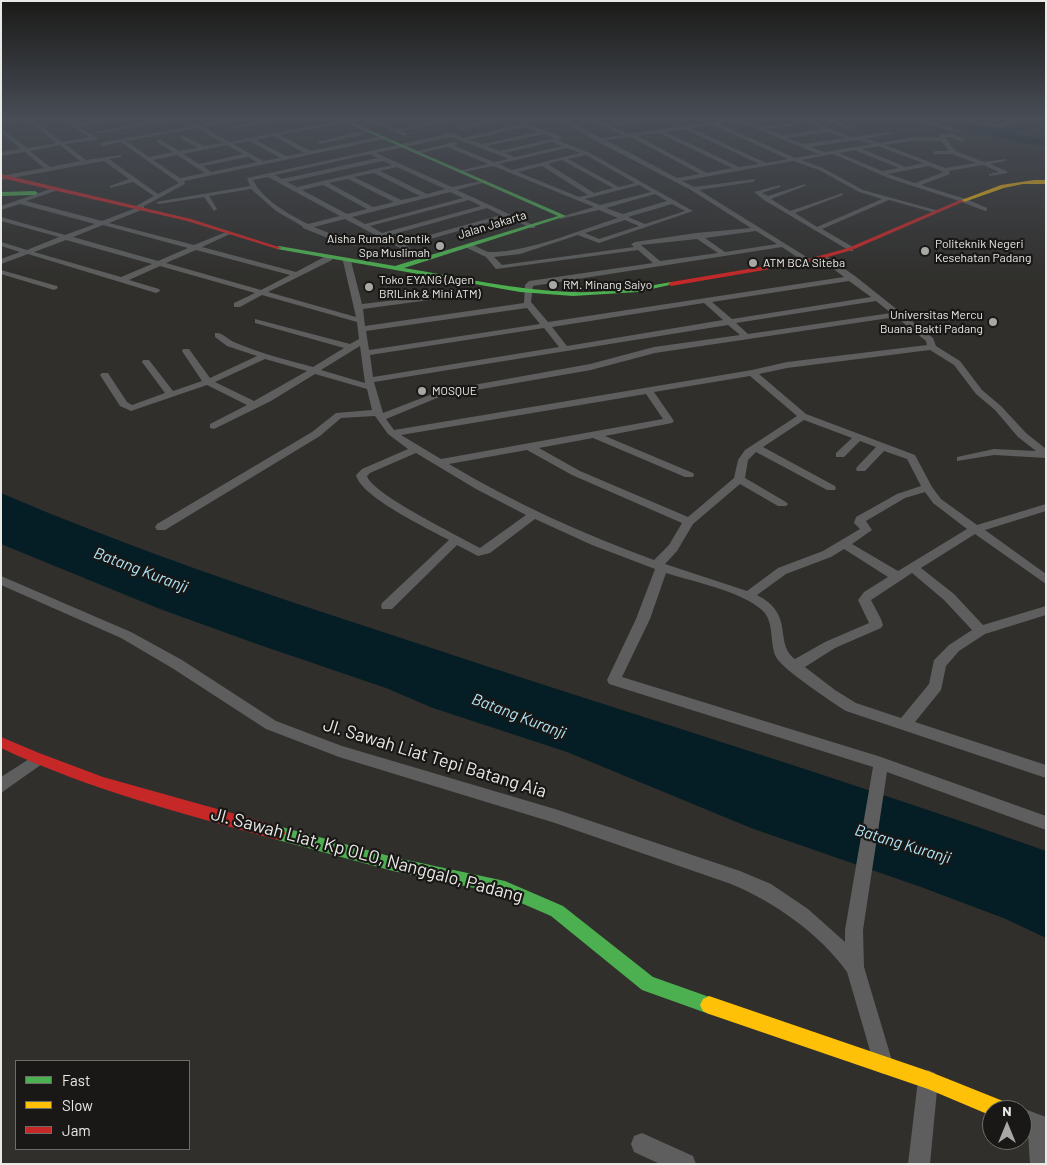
<!DOCTYPE html>
<html>
<head>
<meta charset="utf-8">
<style>
  body { margin:0 }
  #map { position:relative; width:1047px; height:1165px; overflow:hidden; background:#302f2c; font-family:Barlow,sans-serif }
  canvas { display:block }
  .frame { position:absolute; inset:0; border:2px solid #e9e9e6; pointer-events:none }
  .legend { position:absolute; left:15px; top:1060px; width:175px; height:90px; box-sizing:border-box; background:#191816; border:1px solid #6c6c69; margin:0; padding:6px 9px; list-style:none; font-size:15px; color:#e9e9e6 }
  .legend li { display:flex; align-items:center; gap:10px; height:25px }
  .legend b { width:25px; border:1px solid #6c6c69 }
  .north { position:absolute; left:982px; top:1100px; width:50px; height:50px; box-sizing:border-box; background:#191816; border:1px solid #6c6c69; border-radius:50%; rotate:0deg; font-size:14px; font-weight:700; line-height:20px; text-align:center; color:#e9e9e6 }
  .north::after { content:''; display:block; margin:auto; width:18px; height:22px; background:#a8a8a5; clip-path:polygon(50% 0,100% 100%,50% 72%,0 100%) }
</style>
</head>
<body>
<div id="map">
<canvas width="1047" height="1165"></canvas>
<div class="frame"></div>
<ul class="legend">
<li><b style="height:6px;background:#4caf50"></b>Fast</li>
<li><b style="height:6px;background:#ffc107"></b>Slow</li>
<li><b style="height:6px;background:#c62828"></b>Jam</li>
</ul>
<div class="north">N</div>
</div>
<script>
const g = document.querySelector('canvas').getContext('2d');
g.lineJoin = 'round';
function fill(path, color) { g.fillStyle = color; g.fill(path, 'evenodd'); }
function strokePath(path, color, width, dash) { g.strokeStyle = color; g.lineWidth = width; g.lineCap = dash ? 'butt' : 'round'; g.setLineDash(dash || []); g.stroke(path); }
function drawText(font, color, halo, rows, align = 'center') {
  g.font = font + ' Barlow,sans-serif'; g.lineWidth = 4.5; g.setLineDash([]); g.textBaseline = 'middle'; g.strokeStyle = halo; g.fillStyle = color; for (const [text, x, y, turn = 0] of rows) {
    g.save(); g.translate(x, y); g.rotate((+turn || 0) * Math.PI / 180); g.textAlign = isNaN(turn) ? turn : align; if (halo) g.strokeText(text, 0, 0); g.fillText(text, 0, 0); g.restore();
  }
}
fill(new Path2D(`
  M1,493C129,548 260,592 392,635C610,708 830,774 1046,851V938L1006,919L921,887L751,828L567,752L433,708L386,688L257,644L160,609L1,544Z`), '#051d24');
fill(new Path2D(`
  M934,120H950L1001,130L1046,120V124L1010,133L1046,140V146L1022,143Z`), '#051d24');
fill(new Path2D(`
  M1,120H21L1,123Z
  M27,120H33L62,142L89,137L63,120H69L76,124L110,120L79,127L97,138V140L65,144L86,160L121,155V157L109,159L158,194L179,183L121,142L102,146L100,143L193,126L195,123L199,125L237,120L203,127L229,142L342,120H363L280,135L310,151L383,136L385,139L184,181L185,184L144,206V209L109,223L194,245L226,232H230V234L202,247L296,272L326,256H332V260L268,292L356,317L343,261L347,259L351,261L362,304L437,295L441,297L437,299L363,309L365,326L524,303L525,285L529,281L653,263L638,250L496,269L486,257L467,248V244C477,244 484,253 492,252C528,252 583,229 618,218L599,210L560,219V217L594,207L493,166L459,173V171L488,164L448,147L416,154L413,152L455,142L458,144L454,146L494,162L509,159L452,137L376,153L452,187L486,180V182L457,190L535,226V228H531L507,217L406,246L428,257V261H425L345,219L314,227L356,244V246L340,243L303,228L302,226L276,211L251,189L209,196L217,209L214,211L204,197L159,204L156,202L250,186L247,178L452,133L463,138L525,123L562,137V139L557,140L590,153L693,211L599,243L578,235L520,254L494,257L502,265L634,247L631,244L635,242L696,233L751,228L691,190L596,141L560,120H567L601,138L623,135L588,120H595L606,124L649,120L611,126L628,134L726,120H742L759,127L796,123L794,126L765,129L782,135L823,129L807,122L826,120L816,123L851,137L891,132V134L866,139L880,143L913,137H939L940,134H954L965,140L962,142L951,137H945L955,151L984,162L1006,159V161L990,164L1007,171V173L989,176V174L999,172L983,165L949,171L950,174L921,185L966,199L987,208V210L985,211L959,201L891,179L833,154L801,160L823,168L863,190L939,211L936,213L889,200L822,229L853,247V251H850L764,200L754,192L780,185V187L762,193L768,196L805,184V186L771,199L790,211L843,193V195L795,213L817,227L882,199L859,192L819,170L793,161L682,181L694,187L755,179L753,182L699,190L813,261L806,263L782,247L533,286L531,302L548,322L844,277L819,258L826,256L855,276L933,338L936,346L960,361L982,390L1001,406L1026,433L1046,449V458L994,455L957,461V457L994,449L1036,451L1018,437L995,410L976,394L954,365L930,350L787,368L759,374L806,414L915,455L932,487L941,499L977,525L1046,504V511L985,530L1046,574V584L975,534L921,568L954,594L983,625L1046,606V615L985,634L959,651L946,666L941,690L915,722L1046,765V778L846,711C833,703 782,669 776,657C769,642 775,622 762,610C740,591 695,582 666,573L650,619L622,677L881,757L1046,816V830L887,772L863,930L864,967L893,1064L890,1071L883,1074L876,1071L847,972C819,933 774,902 731,884L555,823L339,757L266,729L172,668L121,638L1,585V576L131,632L182,660L276,721L342,746L555,809L740,871L771,884L808,909L845,942V930L873,767L609,684L607,680L636,619L655,569L592,545L535,519L490,553L478,556L457,545L392,609H382L381,606L382,603L449,540C427,528 361,497 356,475L362,469L408,449L388,434L375,416L341,418L320,436L165,530H157L155,527L157,524L312,432L336,413L372,410L367,389L315,374L271,401L214,429L210,428V424L247,405L207,385L131,411L120,406L100,375L102,373H108L127,402L132,405L165,393L142,362L143,360H149L173,391L202,381L182,351L183,349H189L210,378L257,356L227,346L215,337V333C223,332 228,340 236,343C260,353 287,360 313,367L344,348L255,323V319L350,344L359,339L357,322L262,295L240,307H234V303L255,293L160,266L129,280L159,289L160,291L156,293L28,254L1,264V259L20,252L1,246V242L27,250L59,237L1,221V217L65,235L95,224L20,204L1,210V206L56,187L58,190L26,201L102,221L136,208V206L154,196L133,182L110,188V186L129,179L104,161L1,180V176L44,168L25,152L1,156V152L21,149L1,132V128L27,148L56,143ZM737,121L818,154L795,158L719,124ZM713,125L788,159L766,163L691,128ZM525,127L538,132L482,144L469,140ZM197,128L223,143L204,146L182,135L180,138L198,148L179,151L159,139L157,142L173,152L149,157L126,141ZM685,129L759,164L739,167L666,132ZM828,132L845,138L804,144L787,138ZM659,133L732,168L707,173L637,136ZM544,134L554,138L500,151L487,146ZM274,136L304,153L286,156L256,140ZM631,137L700,174L677,178L606,140ZM857,140L873,144L825,152L810,147ZM250,141L280,158L263,161L233,144ZM913,141H941L949,151H935L933,154H952L976,163L945,168L885,145ZM552,142L562,146L515,157L505,153ZM60,145L80,161L50,167L30,151ZM227,145L243,154L199,164L183,154ZM880,146V147L923,163L906,167L862,149ZM567,148L580,153L512,170L499,164ZM857,150V151L899,168L882,171L839,153ZM370,154L378,158L282,179L275,175ZM177,155L205,173L180,178L153,160ZM586,155L635,183L619,187L568,159ZM248,157L257,162L211,172L203,166ZM562,160L613,188L594,193L548,164ZM383,161L392,165L297,187L287,182ZM542,166L588,195L579,197L518,172ZM929,166L944,172L915,183L888,174ZM397,167L445,189L427,194L380,171ZM374,173L420,196L401,200L354,177ZM268,177L340,216L308,224C287,213 264,201 253,180ZM348,179L394,202L373,207L329,183ZM323,185L367,209L347,214L302,190ZM639,185L651,192L600,205L585,199ZM450,192L463,198L365,224L352,217ZM655,194L667,201L623,214L606,208ZM469,200L481,206L382,233L370,226ZM672,204L685,211L645,224L628,217ZM487,208L501,215L401,243L387,236ZM625,220L639,226L599,239L585,233ZM103,225L188,248L158,261L73,237ZM756,231L777,244L725,252L705,238ZM697,239L718,253L660,261L641,245ZM66,240L152,264L121,277L34,252ZM196,250L290,275L261,290L166,263ZM849,281L871,297L732,319L712,302ZM876,301L891,313L748,334L736,323ZM704,303L723,320L567,346L552,327ZM527,308L540,324L369,350L366,331ZM896,317L926,341L927,345L787,362L752,370L394,430L386,419L442,396L591,370L655,353ZM728,325L740,335L654,347L590,364L440,391L383,413L374,382ZM544,328L559,347L373,377L370,355ZM360,346L365,383L321,370ZM265,359L307,371L254,401L215,382ZM750,376L797,416L745,450L738,460L734,478L688,517L580,471L539,448L593,438L685,477H693L694,475L693,473L605,436L672,423L674,421L654,392ZM646,394L663,419L441,459L401,435ZM804,420L852,438L836,453V457H844L860,441L876,447L857,467L856,469L857,471H865L884,451L907,459L921,486L897,494L856,517L854,523L860,529L823,551L778,568L747,591L665,564L677,551L693,524L740,484L778,506H786L788,504L786,502L745,478L748,460L756,452L827,490H835L836,488L835,486L763,447ZM527,450L572,475L682,523L669,545L654,560C583,534 514,503 449,464ZM416,453L476,489L526,515L480,548C459,536 372,494 367,476L370,473ZM925,492L933,503L967,529L898,571L852,544L872,530L866,521L905,498ZM844,549L888,577L864,592L858,600L869,623L825,642L795,659C773,642 796,615 757,595L786,574L831,557ZM912,573L944,600L972,630L949,645L934,660L929,684L901,718L856,703L835,690L805,667L835,648L881,628L883,625L881,619L871,600Z
  M159,120H171L98,134L95,132Z
  M266,120H278L234,129L231,127Z
  M369,120C380,120 390,130 400,129C417,127 434,120 452,120L402,131L407,134L404,136Z
  M489,120H499L460,130L457,128Z
  M827,120H834L853,128L848,129Z
  M915,120H924L961,131L958,133Z
  M964,120L1000,124L1022,120L1000,128Z
  M364,131L366,134L320,144L317,142Z
  M1,270L57,286L58,288L54,290L1,274Z
  M37,754L42,756L45,760L42,764L1,793V777Z
  M928,1070L935,1073L938,1080L930,1164H908L918,1080L921,1073Z
  M1022,1108L1046,1117V1164H1030L1028,1132L1022,1130V1110H1018Z
  M642,1133L693,1156L696,1164H660L634,1152L631,1144L634,1136Z`), '#5d5e5d');
fill(new Path2D(`
  M340,120H346L566,216L404,268C459,277 515,290 571,292C604,293 639,288 671,282L674,284L638,292L573,296L520,292L277,249L276,248L279,246L395,266L558,216Z
  M1,192L35,191L38,193L35,195L1,196Z
  M278,826L393,857L505,881L563,906L653,977L715,999L718,1005L715,1011L709,1014L642,990L551,916L498,893L393,871L278,840L273,838L271,833L273,828Z`), '#4caf50');
fill(new Path2D(`
  M1034,180H1046V184H1023L1004,188L964,202L959,201L1001,185Z
  M709,996L928,1071L1008,1103L1010,1110H992V1116L928,1089L709,1014L703,1011L700,1005L703,999Z`), '#ffc107');
fill(new Path2D(`
  M1,174L191,219L282,248L277,249L187,221L1,178Z
  M960,200L965,201L852,250L811,262L671,286L668,284L671,282L808,259L848,248Z
  M1,737L39,753L103,777L278,826L283,828L285,833L283,838L278,840C184,814 90,790 1,748Z`), '#c62828');
const sky = g.createLinearGradient(0, 0, 0, 283);
sky.addColorStop(0, '#1a1a18');
sky.addColorStop(0.42, '#484d56');
sky.addColorStop(1, '#484d5600');
g.fillStyle = sky;
g.fillRect(0, 0, 1047, 283);
for (const [x, y, r, color] of [
  [440,246,5,"#a8a8a5"],
  [925,251,5,"#a8a8a5"],
  [753,263,5,"#a8a8a5"],
  [553,285,5,"#a8a8a5"],
  [369,287,5,"#a8a8a5"],
  [993,322,5,"#a8a8a5"],
  [422,391,5,"#a8a8a5"]
]) { const dot = new Path2D(); dot.arc(x, y, r, 0, 2 * Math.PI); g.fillStyle = color; g.fill(dot); strokePath(dot, '#191816', 2); }
drawText('12px', '#e9e9e6', '#191816', [
  ["Jalan Jakarta",492,225,-17]
]);
drawText('12px', '#e9e9e6', '#191816', [
  ["Aisha Rumah Cantik",430,239,"right"],
  ["Spa Muslimah",430,253,"right"],
  ["Politeknik Negeri",935,244],
  ["Kesehatan Padang",935,258],
  ["ATM BCA Siteba",763,263],
  ["Toko EYANG (Agen",379,280],
  ["BRILink & Mini ATM)",379,294],
  ["RM. Minang Saiyo",563,285],
  ["Universitas Mercu",983,315,"right"],
  ["Buana Bakti Padang",983,329,"right"],
  ["MOSQUE",432,391]
], 'left');
drawText('italic 16px', '#b2e7f9', '#191816', [
  ["Batang Kuranji",141,570,21],
  ["Batang Kuranji",519,716,21],
  ["Batang Kuranji",903,844,17]
]);
drawText('18px', '#e9e9e6', '#191816', [
  ["Jl. Sawah Liat Tepi Batang Aia",435,758,17],
  ["Jl. Sawah Liat, Kp OLO, Nanggalo, Padang",367,855,15]
]);
</script>
</body>
</html>
